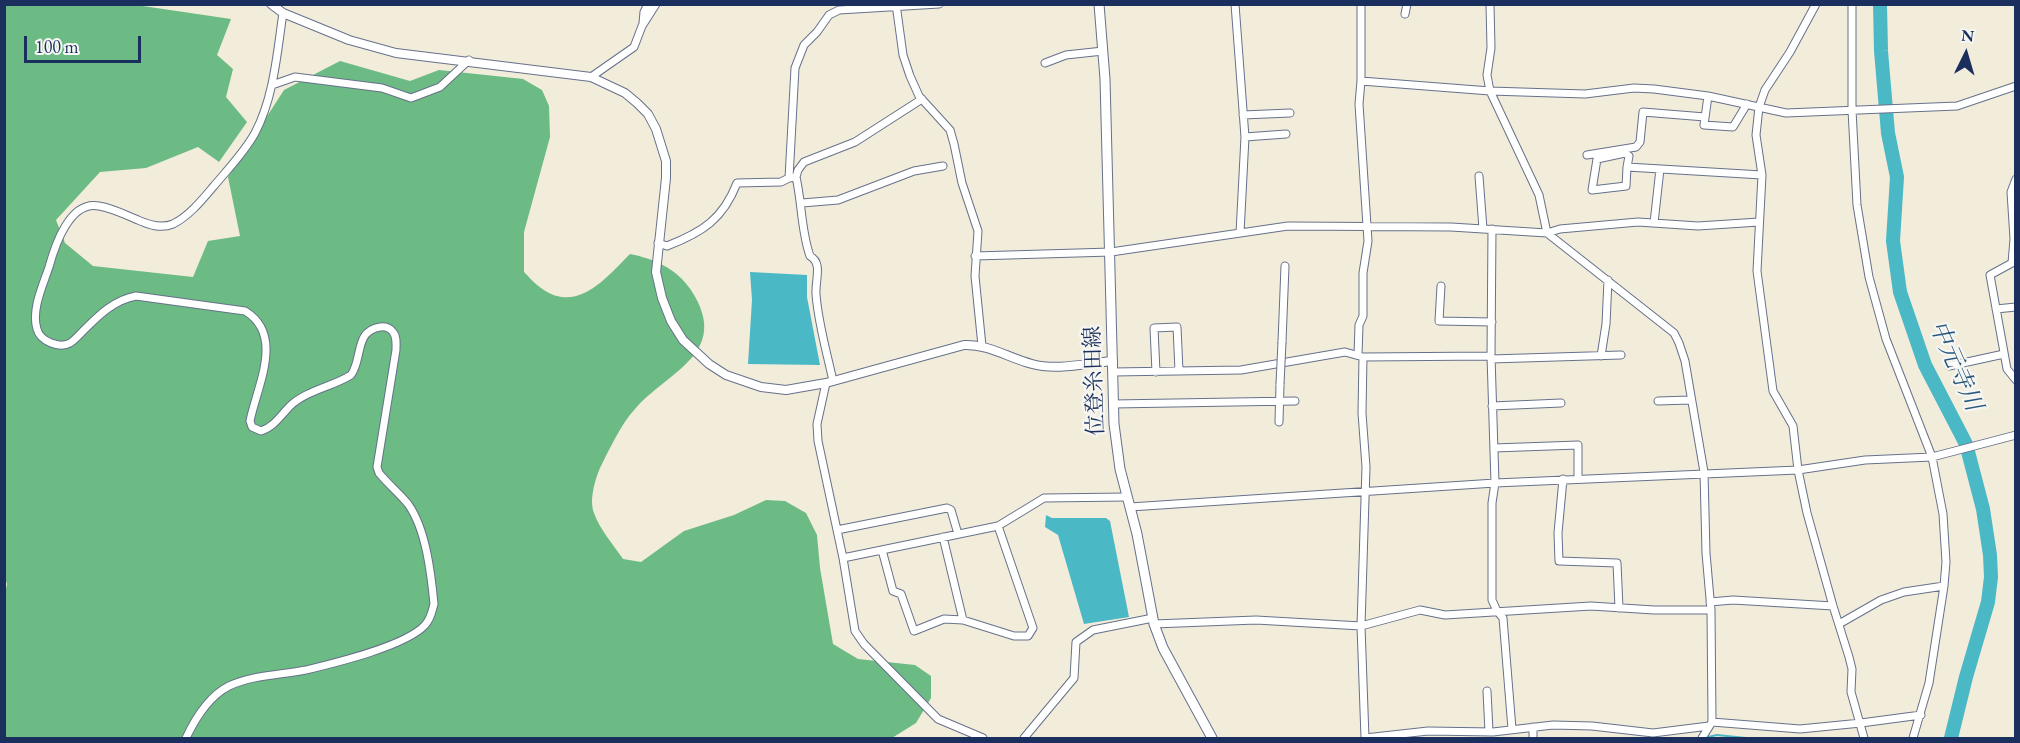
<!DOCTYPE html>
<html>
<head>
<meta charset="utf-8">
<style>
  body { margin:0 }
  #map { position:relative; width:2020px; height:743px; overflow:hidden; background:#f2ecdb; font-family:"EB Garamond",serif }
  canvas { display:block }
  .frame { position:absolute; inset:0; border:6px solid #1b2f5e; pointer-events:none }
  .north { position:absolute; left:1936px; top:24px; width:60px; height:60px; -webkit-text-stroke:4px #f6f6f2; paint-order:stroke; rotate:5deg; font-size:16px; font-weight:700; line-height:24px; text-align:center; color:#1b2f5e }
  .north::after { content:''; display:block; margin:auto; width:21px; height:27px; background:#1b2f5e; clip-path:polygon(50% 0,100% 100%,50% 72%,0 100%) }
  .scale { position:absolute; left:24px; top:36px; width:117px; height:27px; box-sizing:border-box; border:3px solid #1b2f5e; border-top:0; padding-left:8px; font-size:18px; line-height:21px; white-space:nowrap; color:#1b2f5e; -webkit-text-stroke:4px #f6f6f2; paint-order:stroke }
</style>
</head>
<body>
<div id="map">
<canvas width="2020" height="743"></canvas>
<div class="frame"></div>
<div class="north">N</div>
<div class="scale">100 m</div>
</div>
<script>
const g = document.querySelector('canvas').getContext('2d');
g.lineJoin = 'round';
function fill(path, color) { g.fillStyle = color; g.fill(path, 'evenodd'); }
function strokePath(path, color, width, dash) { g.strokeStyle = color; g.lineWidth = width; g.lineCap = dash ? 'butt' : 'round'; g.setLineDash(dash || []); g.stroke(path); }
function drawText(font, color, halo, rows, align = 'center') {
  g.font = font + ' "EB Garamond","Noto Serif JP",serif'; g.lineWidth = 4.5; g.setLineDash([]); g.textBaseline = 'middle'; g.strokeStyle = halo; g.fillStyle = color; for (const [text, x, y, turn = 0] of rows) {
    g.save(); g.translate(x, y); g.rotate((+turn || 0) * Math.PI / 180); g.textAlign = isNaN(turn) ? turn : align; if (halo) g.strokeText(text, 0, 0); g.fillText(text, 0, 0); g.restore();
  }
}
fill(new Path2D(`
  M4,5H136L231,19L217,55L233,69L226,97L247,122L219,162L198,147L146,168L100,172L56,220L65,243L93,266L193,277L208,241L240,236L228,177L284,90L340,61L410,81L439,70L523,79L542,90L549,106L550,137L524,232V272C529,277 535,284 541,288C577,315 607,277 630,254C655,259 677,269 691,290C732,353 668,371 635,409C621,424 609,450 600,468C595,480 589,500 594,513C600,530 613,544 623,559L641,562L684,531L734,515L766,500L785,501L806,513L817,535L820,568L833,644L858,659L915,665L931,676V698L916,723L892,738H5L4,597L7,584L4,576Z`), '#6cba84');
fill(new Path2D(`
  M750,272L807,275V297L820,365L748,364L752,300Z
  M1046,515L1052,518H1106L1110,521L1129,617L1084,624L1058,535L1045,527Z`), '#4bb8c6');
strokePath(new Path2D(`
  M1952,733L1958,738
  M1494,738H1530
  M1703,738L1717,735L1746,738
  M1886,738H1903`), '#4bb8c6', 2);
strokePath(new Path2D(`
  M1880,4L1881,51L1888,133L1897,177L1893,241L1900,292L1925,365L1966,444L1983,509L1990,555L1991,577L1988,602L1966,677L1951,738`), '#4bb8c6', 14);
const minor = new Path2D(`
  M896,4L903,55L910,76L919,96L950,130L954,144L962,183L978,231L975,276L982,346
  M1235,4L1245,137
  M1490,4L1491,48L1487,75L1490,91L1539,195L1547,233L1674,333L1679,343L1685,361L1704,472L1706,553L1711,610L1712,722L1702,738
  M1816,4L1790,52L1765,90L1759,107L1756,135L1762,175L1757,271L1773,391L1793,426L1798,470L1807,513L1833,606L1849,657L1852,669L1851,692L1864,738
  M1852,4V110L1857,205L1869,277L1886,339L1932,457L1943,514L1946,562L1944,586L1929,683L1913,738
  M1405,14L1407,4
  M643,23L644,12L648,4
  M1045,63L1066,55L1103,51
  M591,77L634,47L642,26L656,4
  M1361,81L1490,91L1585,94L1634,88L1654,89L1708,96L1786,113L1957,106L2016,86
  M272,85L295,77L382,88L411,98L440,87L469,60
  M1708,96L1704,125L1733,127L1747,104
  M1243,115L1290,113
  M1587,155L1636,147L1640,142L1643,112L1705,117
  M1627,167L1629,156L1625,153L1597,159L1592,190L1626,186L1627,167L1762,175
  M1479,176L1483,229
  M796,177L798,170L804,162L855,142L922,99
  M789,178L795,68L804,45L817,32L829,15L839,10L939,4
  M2016,179L2011,192L2014,239L2012,263L1990,275L2007,369L2016,380
  M802,203L838,200L914,171L943,166
  M1654,223L1660,169
  M1492,229L1491,356L1495,483L1492,503V600L1497,611L1503,618L1512,729
  M1240,233L1245,137L1286,134
  M658,243L667,246C703,232 723,219 737,183L781,182L789,178L796,177C802,203 801,231 810,256C823,263 815,280 816,294C818,323 827,353 833,381
  M975,256L1111,252L1288,226L1451,227L1547,233L1560,229L1638,222L1698,226L1759,222
  M1441,286L1439,321L1492,322
  M1996,309L2016,307
  M1282,342L1285,266
  M1358,355L1359,325L1363,316V273L1368,241L1359,104L1361,81V4
  M1601,356L1606,324L1608,280
  M1363,357L1362,413L1366,467L1361,626L1365,738
  M1491,359L1621,355
  M1949,366L2004,354
  M1113,372L1241,370L1345,352L1363,357L1491,356
  M1156,372L1154,328L1177,327L1179,371
  M826,383L817,424L818,441L843,558L998,526L1044,498L1127,497
  M1658,401L1690,400
  M1113,404L1295,401
  M1492,406L1561,403
  M1279,422L1280,384
  M1494,448L1578,445V479
  M1563,479L1558,533L1559,561L1617,563L1619,608
  M1130,507L1495,483L1798,470L1865,460L1932,457L2016,435
  M837,530L947,508L951,510L958,534
  M943,537L963,620L1014,636H1028L1033,628L998,526
  M882,550L893,591L901,594L914,631L944,619L963,620
  M843,558L855,631L864,644L938,719L983,738
  M1710,602L1733,600L1833,606
  M1154,624L1256,620L1361,626L1420,610L1445,615L1591,606L1654,610H1711
  M1839,624L1881,600L1904,592L1944,586
  M1487,691L1489,732
  M1712,722L1800,729L1861,723L1921,715
  M1533,727V738
  M186,738C195,719 209,696 229,686C252,675 281,675 306,670C335,663 406,646 425,625C431,619 432,611 434,604C431,573 426,529 408,504C399,493 388,484 379,473L377,467L396,350C396,343 397,337 393,332C390,328 385,326 380,327C354,331 363,359 351,375C332,387 307,390 290,406C281,415 274,427 261,431L252,427L250,421C257,386 285,335 245,311L136,296C114,300 99,315 84,330C80,334 75,340 70,343C59,349 40,341 37,329C31,310 43,285 49,267C55,245 70,200 99,206C112,208 126,215 138,220C149,225 161,229 173,224C189,216 202,200 213,187C228,169 244,153 255,133C274,97 277,53 283,13
  M1024,738L1074,678L1076,642L1093,630L1153,618
  M1365,738L1428,731L1493,732L1553,725L1592,726L1653,733L1709,726`);
const tertiary = new Path2D(`
  M271,4L283,13L349,40L396,53L591,77L625,93L637,103L648,114L656,129L666,161V178L656,272L662,298L671,321L683,340L709,364L726,375L761,387L786,390L826,383L964,345C988,344 1009,358 1032,364C1057,371 1087,363 1113,361`);
const secondary = new Path2D(`
  M1099,4L1105,79L1114,424L1120,469L1137,534L1154,624L1163,648L1212,738`);
strokePath(minor, '#66718a', 9);
strokePath(tertiary, '#66718a', 10);
strokePath(secondary, '#66718a', 11);
strokePath(minor, '#fff', 7);
strokePath(tertiary, '#fff', 8);
strokePath(secondary, '#fff', 9);
const minorBridge = new Path2D(`
  M1280,384L1282,342`);
strokePath(minorBridge, '#66718a', 9, []);
strokePath(minorBridge, '#fff', 7);
drawText('22px', '#1b2f5e', '#f6f6f2', [
  ["位登糸田線",1095,381,-92]
]);
drawText('italic 24px', '#29587d', '#f6f6f2', [
  ["中元寺川",1955,366,66]
]);
</script>
</body>
</html>
